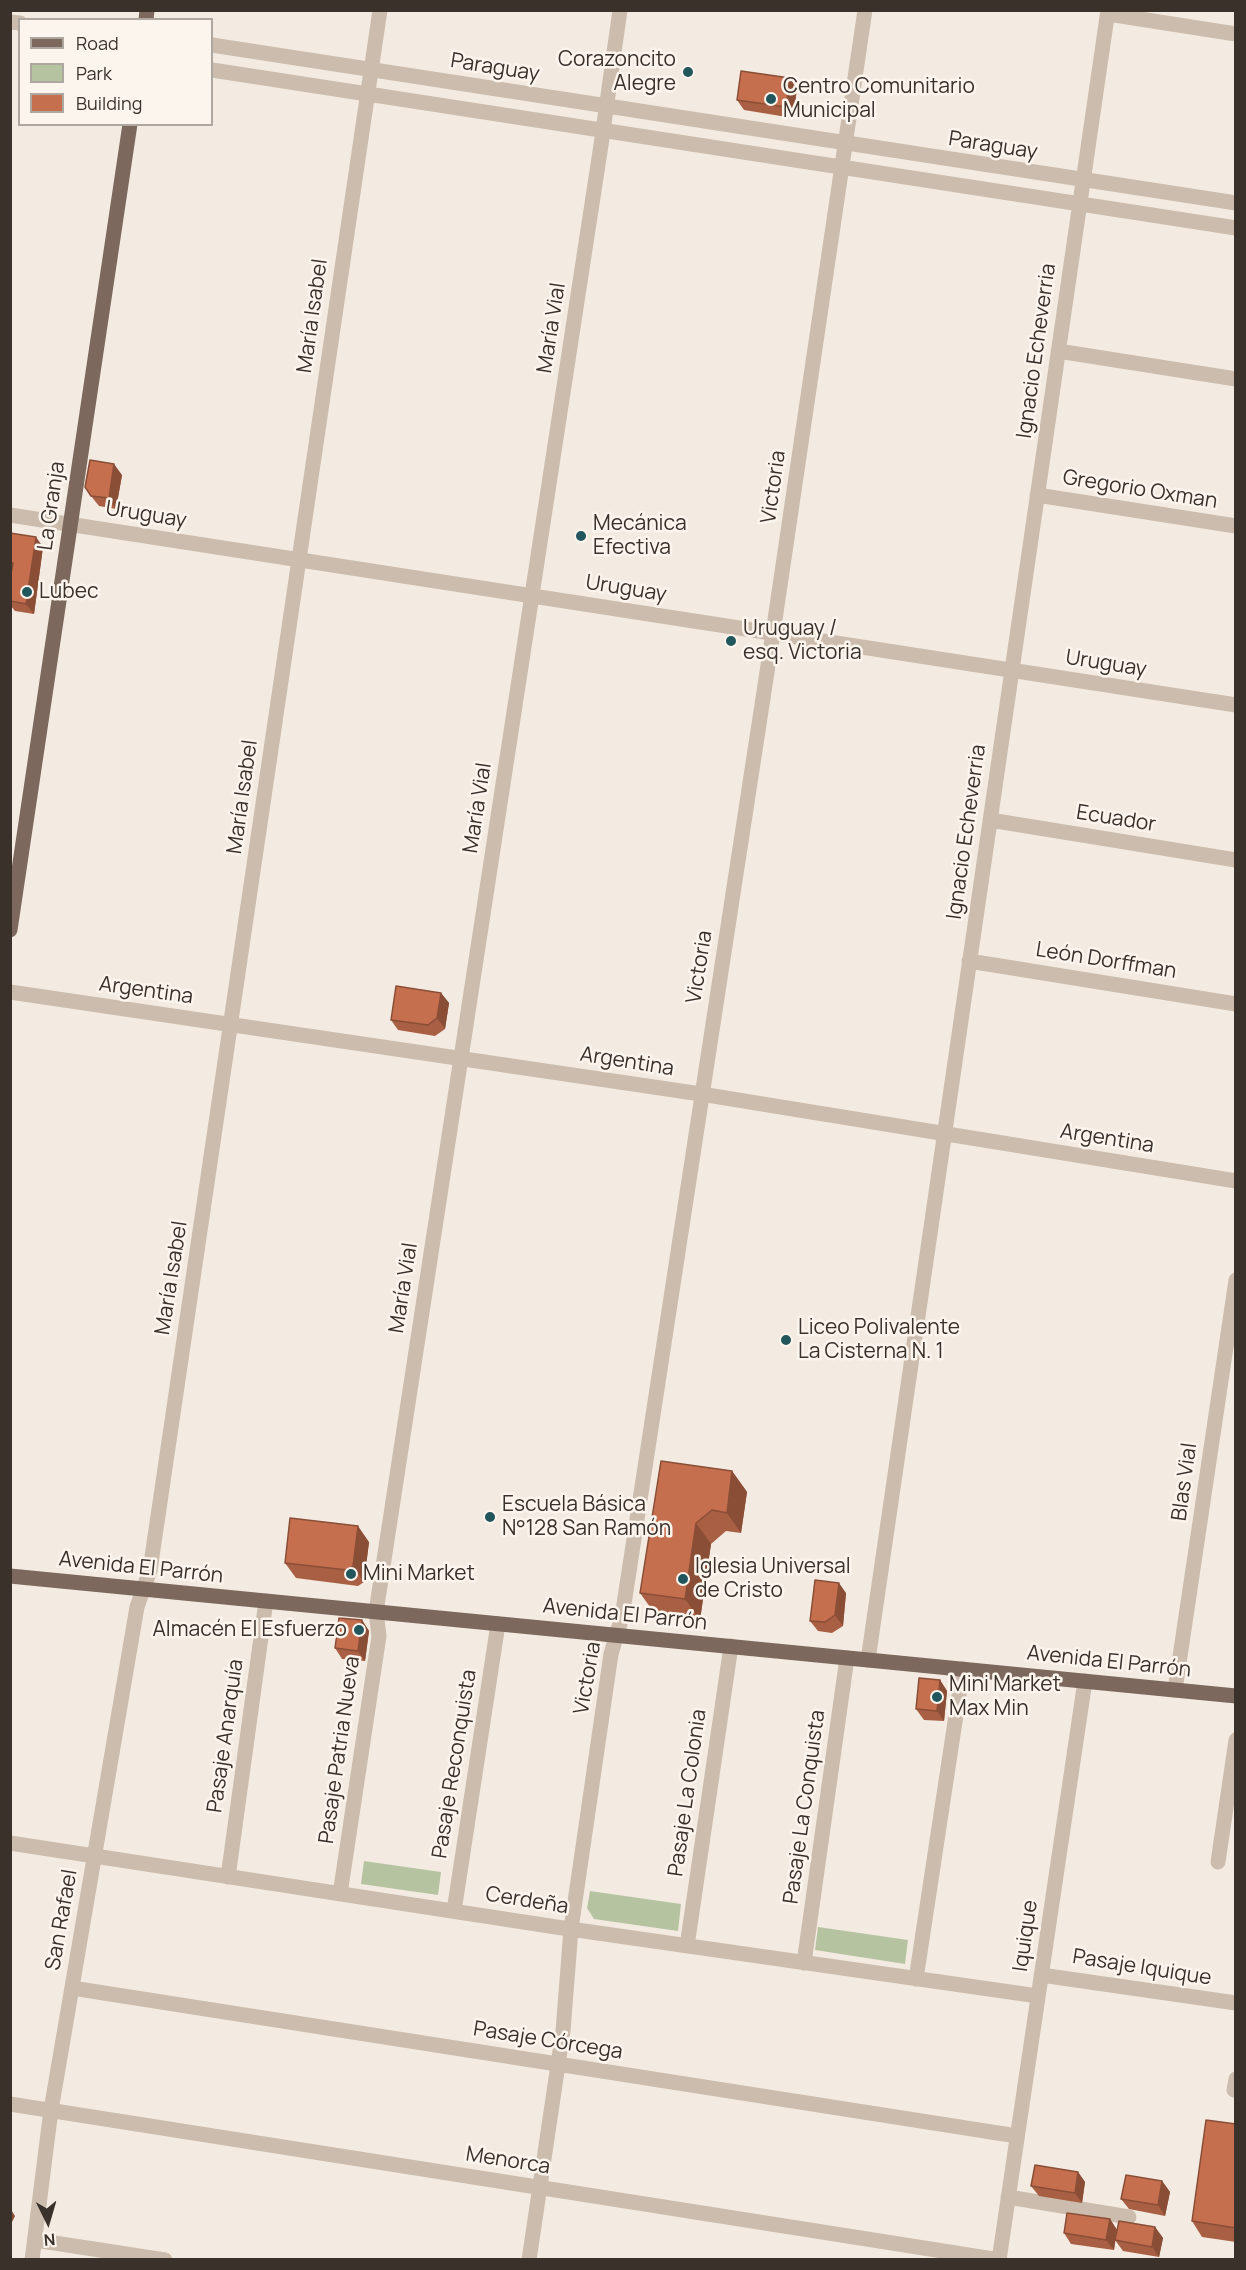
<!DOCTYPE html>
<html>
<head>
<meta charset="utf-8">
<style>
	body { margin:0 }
	#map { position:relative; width:1246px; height:2270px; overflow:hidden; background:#f3ebe1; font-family:Manrope,sans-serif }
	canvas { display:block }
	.frame { position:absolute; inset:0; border:12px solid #3a312b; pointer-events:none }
	.legend { position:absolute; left:18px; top:18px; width:195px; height:108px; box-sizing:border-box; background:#fbf5ee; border:2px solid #aea7a0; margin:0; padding:8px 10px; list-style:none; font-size:18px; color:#3a312b }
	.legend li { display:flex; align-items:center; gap:12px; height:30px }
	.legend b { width:30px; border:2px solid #aea7a0 }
	.north { position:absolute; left:18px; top:2192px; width:60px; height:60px; -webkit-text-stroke:4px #fbf5ee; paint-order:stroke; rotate:175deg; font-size:16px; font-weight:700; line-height:24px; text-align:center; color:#3a312b }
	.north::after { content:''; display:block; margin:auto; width:21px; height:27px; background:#3a312b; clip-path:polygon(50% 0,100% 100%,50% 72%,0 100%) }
</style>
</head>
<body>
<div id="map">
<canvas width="1246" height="2270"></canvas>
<div class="frame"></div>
<ul class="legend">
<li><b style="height:8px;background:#7c685d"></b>Road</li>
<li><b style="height:16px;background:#b6c3a1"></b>Park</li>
<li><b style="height:16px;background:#c56f4e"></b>Building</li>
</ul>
<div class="north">N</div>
</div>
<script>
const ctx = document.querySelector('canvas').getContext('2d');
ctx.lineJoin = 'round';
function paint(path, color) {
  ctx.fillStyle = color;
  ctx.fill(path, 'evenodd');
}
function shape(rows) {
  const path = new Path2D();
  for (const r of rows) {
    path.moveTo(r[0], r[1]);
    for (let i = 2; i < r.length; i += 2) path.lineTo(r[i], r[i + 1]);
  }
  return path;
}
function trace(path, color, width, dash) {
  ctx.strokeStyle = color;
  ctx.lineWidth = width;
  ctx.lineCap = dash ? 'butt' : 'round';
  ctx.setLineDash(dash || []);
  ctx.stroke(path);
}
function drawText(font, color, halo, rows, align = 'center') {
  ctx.font = font + ' Manrope,sans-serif';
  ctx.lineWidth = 5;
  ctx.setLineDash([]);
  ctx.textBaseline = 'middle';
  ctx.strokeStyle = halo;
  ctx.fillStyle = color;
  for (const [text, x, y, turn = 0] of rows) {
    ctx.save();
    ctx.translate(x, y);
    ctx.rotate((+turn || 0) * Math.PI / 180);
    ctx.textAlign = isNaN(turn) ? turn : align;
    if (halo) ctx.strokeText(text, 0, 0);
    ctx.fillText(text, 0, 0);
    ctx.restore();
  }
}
const green = shape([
	[364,1861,441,1872,438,1895,361,1884],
	[590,1891,681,1904,678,1931,594,1919,587,1908],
	[818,1927,908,1940,905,1964,815,1950]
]);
const minor = shape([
	[1108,14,1236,34],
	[10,22,20,23],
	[212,45,1236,203],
	[212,70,1236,228],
	[1058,351,1236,379],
	[1037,495,1236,526],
	[10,515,1236,705],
	[990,820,1236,860],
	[969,961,1236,1004],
	[10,992,701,1094,1236,1181],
	[868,1660,1108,10],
	[1175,1690,1236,1280],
	[10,1843,556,1927,1038,1996],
	[1218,1862,1236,1740],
	[228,1877,266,1601],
	[340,1894,379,1636,376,1612,601,145,620,10],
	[454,1911,498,1624],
	[687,1946,731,1646],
	[804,1963,847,1658],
	[1041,1975,1236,2003],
	[916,1979,963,1669],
	[72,1988,1017,2136],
	[1234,2090,1236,2079],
	[10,2104,1000,2260],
	[1008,2197,1129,2217],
	[35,2240,165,2260],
	[32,2260,51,2110,137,1607,150,1570,380,10],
	[529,2260,563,2031,571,1929,611,1654,622,1617,773,633,865,10],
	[999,2260,1085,1681]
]);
const major = shape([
	[146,20,147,10],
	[10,930,130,124],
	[10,1576,1236,1696]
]);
const wall = shape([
	[797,88,793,118,744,110,737,100],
	[122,475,116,509,99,506,91,496],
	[10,533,43,547,34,614,15,611,10,605,10,579,11,572,10,572],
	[441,993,449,1003,445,1029,435,1036,398,1030,391,1020],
	[732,1471,747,1492,741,1533,726,1531,711,1544,700,1620,655,1614,640,1593],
	[369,1542,364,1582,358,1586,296,1578,285,1563],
	[846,1593,843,1626,832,1633,818,1631,810,1621],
	[362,1620,369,1631,365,1661,342,1659,335,1648],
	[940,1680,947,1691,944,1721,924,1720,916,1709],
	[1236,2124,1236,2242,1202,2237,1192,2221],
	[1078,2172,1085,2182,1082,2203,1039,2196,1031,2186],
	[1162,2181,1170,2192,1165,2216,1129,2209,1121,2199],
	[1110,2219,1117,2230,1155,2227,1163,2238,1159,2257,1123,2251,1115,2240,1114,2250,1071,2244,1064,2233]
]);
const shadedWall = shape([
	[790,78,797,88,793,118,786,107],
	[114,464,122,475,116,509,109,498],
	[36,537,43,547,34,614,26,604],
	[441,993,449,1003,445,1029,437,1018],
	[732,1471,747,1492,741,1533,727,1513],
	[696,1523,711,1544,700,1620,685,1599],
	[358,1526,369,1542,364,1582,353,1566],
	[839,1583,846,1593,843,1626,835,1615],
	[362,1620,369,1631,365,1661,358,1651],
	[940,1680,947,1691,944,1721,937,1711],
	[1078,2172,1085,2182,1082,2203,1075,2193],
	[1162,2181,1170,2192,1165,2216,1158,2205],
	[10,2208,15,2216,10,2226],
	[1110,2219,1117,2230,1114,2250,1106,2240],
	[1155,2227,1163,2238,1159,2257,1152,2247]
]);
const building = shape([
	[741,71,790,78,786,107,737,100,741,71],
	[90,460,114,464,109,498,91,496,85,487,90,460],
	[10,533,36,537,26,604,10,601,10,579,13,563,10,563,10,533],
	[396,986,441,993,437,1018,428,1025,391,1020,396,986],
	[661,1461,732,1471,727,1513,712,1510,696,1523,685,1599,640,1593,661,1461],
	[290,1518,358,1526,353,1566,347,1570,285,1563,290,1518],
	[815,1580,839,1583,835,1615,825,1622,810,1621,815,1580],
	[339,1618,362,1620,358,1651,335,1648,339,1618],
	[919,1678,940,1680,937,1711,916,1709,919,1678],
	[1206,2120,1236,2124,1236,2228,1192,2221,1206,2120],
	[1035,2165,1078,2172,1075,2193,1031,2186,1035,2165],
	[1126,2175,1162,2181,1158,2205,1121,2199,1126,2175],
	[1067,2213,1110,2219,1106,2240,1064,2233,1067,2213],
	[1119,2221,1155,2227,1152,2247,1115,2240,1119,2221]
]);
const markers = [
	[688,72,6,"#21565c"],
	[771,99,6,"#21565c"],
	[581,536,6,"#21565c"],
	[27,592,6,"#21565c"],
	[731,641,6,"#21565c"],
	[786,1340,6,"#21565c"],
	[490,1517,6,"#21565c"],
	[351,1574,6,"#21565c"],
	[683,1579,6,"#21565c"],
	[359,1630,6,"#21565c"],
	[937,1697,6,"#21565c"]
];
const poiNames = [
	["Corazoncito",676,60,"right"],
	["Alegre",676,84,"right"],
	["Centro Comunitario",783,87],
	["Municipal",783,111],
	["Mecánica",593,524],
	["Efectiva",593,548],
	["Lubec",39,592],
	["Uruguay /",743,629],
	["esq. Victoria",743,653],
	["Liceo Polivalente",798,1328],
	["La Cisterna N. 1",798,1352],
	["Escuela Básica",502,1505],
	["N°128 San Ramón",502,1529],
	["Iglesia Universal",695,1567],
	["de Cristo",695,1591],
	["Mini Market",363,1574],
	["Almacén El Esfuerzo",347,1630,"right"],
	["Mini Market",949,1685],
	["Max Min",949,1709]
];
const streetNames = [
	["Paraguay",495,68,9],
	["Paraguay",993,146,9],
	["María Isabel",313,316,-82],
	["María Vial",552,328,-81],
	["Ignacio Echeverria",1037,351,-82],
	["Victoria",774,487,-82],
	["Gregorio Oxman",1140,490,9],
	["La Granja",52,506,-82],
	["Uruguay",146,515,9],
	["Uruguay",626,589,9],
	["Uruguay",1106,664,9],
	["María Isabel",243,797,-82],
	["María Vial",478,808,-81],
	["Ecuador",1116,819,9],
	["Ignacio Echeverria",967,832,-82],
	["León Dorffman",1106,961,9],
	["Victoria",700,967,-81],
	["Argentina",146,991,8],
	["Argentina",627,1062,9],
	["Argentina",1107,1139,9],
	["María Isabel",172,1278,-81],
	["María Vial",404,1288,-81],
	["Blas Vial",1185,1482,-82],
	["Avenida El Parrón",141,1568,6],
	["Avenida El Parrón",625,1615,6],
	["Avenida El Parrón",1109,1662,6],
	["Victoria",588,1678,-80],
	["Pasaje Anarquía",226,1736,-82],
	["Pasaje Patria Nueva",340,1750,-82],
	["Pasaje Reconquista",455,1764,-81],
	["Pasaje La Colonia",688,1793,-82],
	["Pasaje La Conquista",805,1807,-82],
	["Cerdeña",527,1901,9],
	["San Rafael",62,1920,-80],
	["Iquique",1026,1936,-82],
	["Pasaje Iquique",1142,1968,9],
	["Pasaje Córcega",548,2041,9],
	["Menorca",508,2161,9]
];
paint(green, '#b6c3a1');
trace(minor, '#ccbcad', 15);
trace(major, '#7c685d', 15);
paint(wall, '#a95f43');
paint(shadedWall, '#8a4e37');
paint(building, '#c56f4e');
trace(building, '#8a4e37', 1.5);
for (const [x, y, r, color] of markers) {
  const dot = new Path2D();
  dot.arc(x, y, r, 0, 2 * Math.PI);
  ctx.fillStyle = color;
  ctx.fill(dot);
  trace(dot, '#fbf5ee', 2);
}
drawText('21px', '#3a312b', '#fbf5ee', poiNames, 'left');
drawText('21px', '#3a312b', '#fbf5ee', streetNames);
</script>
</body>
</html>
